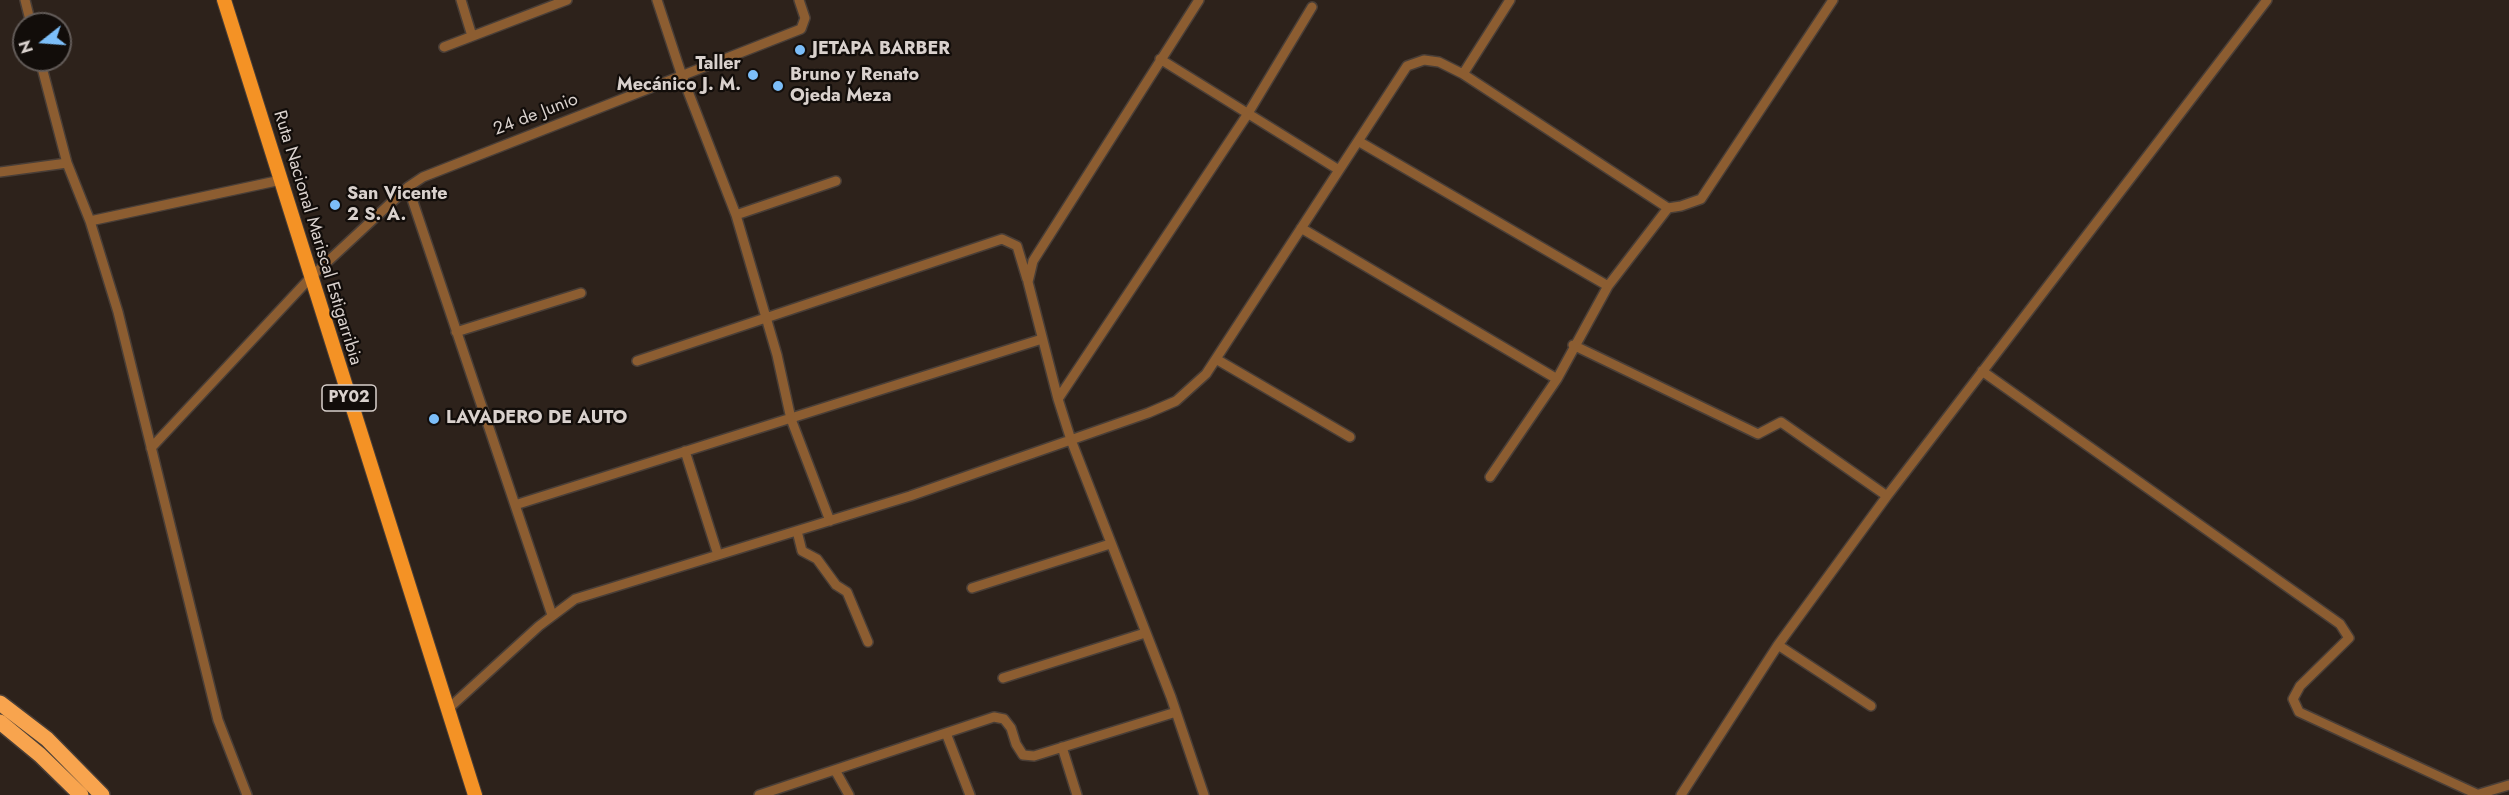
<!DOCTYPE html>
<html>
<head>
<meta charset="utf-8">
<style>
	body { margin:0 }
	#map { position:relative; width:2509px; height:795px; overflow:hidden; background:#2d221b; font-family:Jost,sans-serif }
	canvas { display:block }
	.north { position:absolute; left:12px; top:12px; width:60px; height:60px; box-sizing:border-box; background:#120d0a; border:2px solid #625b58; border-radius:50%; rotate:253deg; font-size:16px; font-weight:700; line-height:24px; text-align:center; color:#d9d1cd }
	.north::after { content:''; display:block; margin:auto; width:21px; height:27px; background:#7cbef9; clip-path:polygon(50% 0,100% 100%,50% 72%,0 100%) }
</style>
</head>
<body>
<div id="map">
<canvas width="2509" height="795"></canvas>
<div class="north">N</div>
</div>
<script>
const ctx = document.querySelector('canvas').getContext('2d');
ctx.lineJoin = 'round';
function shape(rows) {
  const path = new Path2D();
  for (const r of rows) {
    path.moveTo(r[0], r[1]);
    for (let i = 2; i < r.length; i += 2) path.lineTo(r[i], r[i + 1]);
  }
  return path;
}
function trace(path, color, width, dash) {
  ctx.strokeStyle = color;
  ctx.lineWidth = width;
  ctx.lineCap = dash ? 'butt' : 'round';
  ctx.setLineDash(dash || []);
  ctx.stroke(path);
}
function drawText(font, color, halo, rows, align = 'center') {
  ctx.font = font + ' Jost,sans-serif';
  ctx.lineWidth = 4.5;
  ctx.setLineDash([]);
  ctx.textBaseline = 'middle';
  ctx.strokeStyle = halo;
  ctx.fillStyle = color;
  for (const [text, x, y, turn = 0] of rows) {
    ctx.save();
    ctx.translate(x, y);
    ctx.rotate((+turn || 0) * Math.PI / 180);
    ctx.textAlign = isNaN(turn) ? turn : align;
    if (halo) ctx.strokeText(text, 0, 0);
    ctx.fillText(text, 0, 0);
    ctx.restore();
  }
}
const minor = shape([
	[25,0,31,24],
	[461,0,472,36],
	[657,0,682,76,736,215,777,355,791,419,830,521],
	[1199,0,1033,261,1028,282,1058,399,1071,440,1171,697,1204,795],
	[444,47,567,0],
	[1160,59,1339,170],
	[40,60,67,163,90,221,118,312,218,720,247,795],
	[1463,74,1510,0],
	[1358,141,1608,286],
	[0,172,67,163],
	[408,187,552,615],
	[736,215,836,181],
	[90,221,281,180],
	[1301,228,1557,379],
	[456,332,581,293],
	[1573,345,1758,434,1781,422,1887,496],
	[1216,359,1350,437],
	[637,361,1002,239,1017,246,1027,279],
	[1982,371,2340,624,2349,638,2300,686,2293,699,2299,712,2479,795],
	[1058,399,1247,115,1312,7],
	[151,448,311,277,408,187,423,177,801,29,805,18,799,0],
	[685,451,718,555],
	[1490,477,1557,379,1608,286,1668,208,1681,206,1701,199,1833,0],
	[515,505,1042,339],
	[797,531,802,551,817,559,836,585,847,592,868,642],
	[972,588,1110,544],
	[1778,645,1871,706],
	[1003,678,1145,633],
	[448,709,539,626,575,599,910,496,1148,413,1176,401,1206,374,1407,66,1424,60,1439,62,1463,74,1668,208],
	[946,733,970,795],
	[1062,747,1077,795],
	[835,770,849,795],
	[2479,794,2509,785],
	[759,795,994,717,1004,719,1011,728,1016,744,1023,755,1034,756,1176,712],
	[1681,795,1778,645,1887,496,2267,0]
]);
const primary = shape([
	[224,0,475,795]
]);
const trunk = shape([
	[0,703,47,739,102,795],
	[0,722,40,755,81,795]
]);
const markers = [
	[800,50,6,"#7cbef9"],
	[753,75,6,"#7cbef9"],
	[778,86,6,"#7cbef9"],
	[335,205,6,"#7cbef9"],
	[434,419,6,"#7cbef9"]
];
const shields = [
	[349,398,54]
];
const shieldNames = [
	["PY02",349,398]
];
const poiNames = [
	["JETAPA BARBER",812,50],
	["Taller",741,65,"right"],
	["Mecánico J. M.",741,86,"right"],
	["Bruno y Renato",790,76],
	["Ojeda Meza",790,97],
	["San Vicente",347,195],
	["2 S. A.",347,216],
	["LAVADERO DE AUTO",446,419]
];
const streetNames = [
	["24 de Junio",536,115,-21],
	["Ruta Nacional Mariscal Estigarribia",317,238,73]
];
trace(minor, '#493e37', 12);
trace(primary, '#493e37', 16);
trace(trunk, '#493e37', 18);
trace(minor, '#8c5d31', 9);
trace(primary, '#f49225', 14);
trace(trunk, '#f8a44e', 15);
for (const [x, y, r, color] of markers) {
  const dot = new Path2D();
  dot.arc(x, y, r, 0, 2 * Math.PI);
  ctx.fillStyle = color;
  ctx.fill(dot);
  trace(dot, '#120d0a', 2);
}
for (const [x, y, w] of shields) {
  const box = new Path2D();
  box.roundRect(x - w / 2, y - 13, w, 26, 4.5);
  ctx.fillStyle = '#120d0a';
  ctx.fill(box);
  trace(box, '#d9d1cd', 1.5);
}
drawText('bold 16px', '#d9d1cd', null, shieldNames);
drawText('bold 18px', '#d9d1cd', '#120d0a', poiNames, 'left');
drawText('18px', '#d9d1cd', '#120d0a', streetNames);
</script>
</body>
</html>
